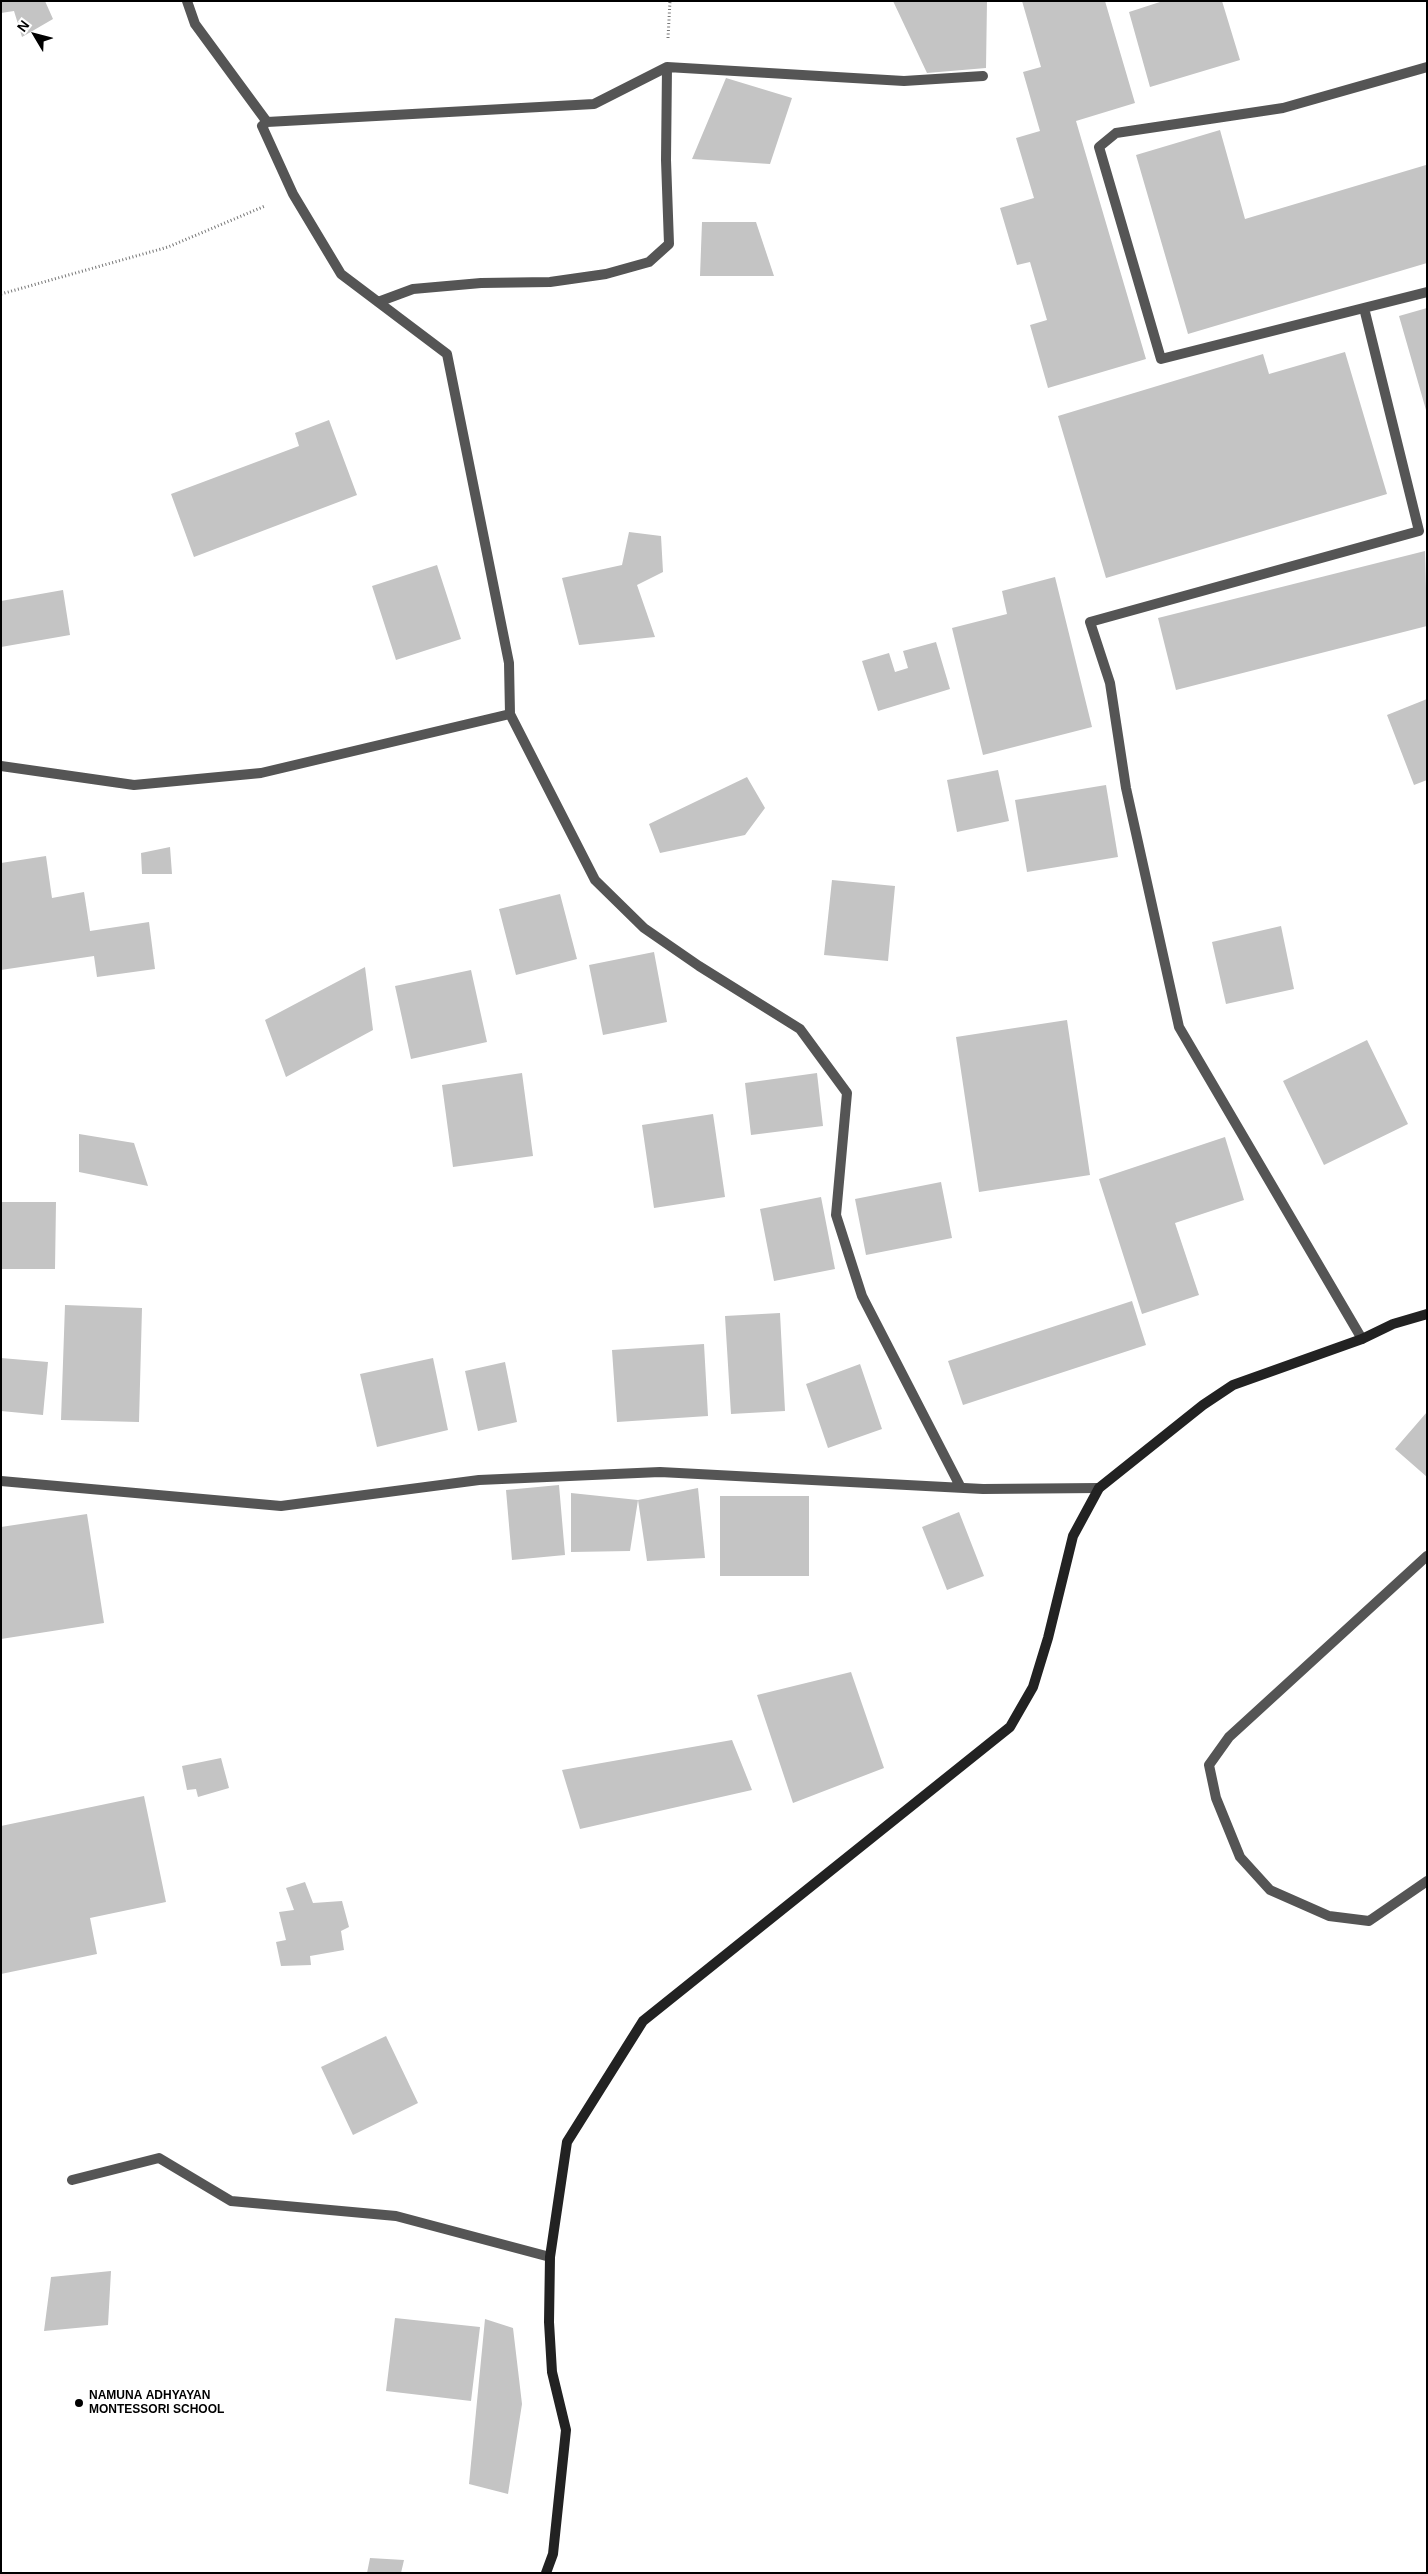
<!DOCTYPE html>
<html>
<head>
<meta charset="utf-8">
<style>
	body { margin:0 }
	#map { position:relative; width:1428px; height:2574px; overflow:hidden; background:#fff; font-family:Helvetica,sans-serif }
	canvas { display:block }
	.frame { position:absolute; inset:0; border:2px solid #000; pointer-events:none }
	.north { position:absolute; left:10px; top:10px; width:50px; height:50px; -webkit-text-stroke:4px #fff; paint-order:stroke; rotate:307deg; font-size:14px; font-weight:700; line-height:20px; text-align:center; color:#000 }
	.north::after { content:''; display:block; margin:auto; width:18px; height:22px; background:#000; clip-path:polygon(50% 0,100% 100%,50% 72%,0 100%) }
</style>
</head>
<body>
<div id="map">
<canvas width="1428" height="2574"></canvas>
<div class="frame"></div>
<div class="north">N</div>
</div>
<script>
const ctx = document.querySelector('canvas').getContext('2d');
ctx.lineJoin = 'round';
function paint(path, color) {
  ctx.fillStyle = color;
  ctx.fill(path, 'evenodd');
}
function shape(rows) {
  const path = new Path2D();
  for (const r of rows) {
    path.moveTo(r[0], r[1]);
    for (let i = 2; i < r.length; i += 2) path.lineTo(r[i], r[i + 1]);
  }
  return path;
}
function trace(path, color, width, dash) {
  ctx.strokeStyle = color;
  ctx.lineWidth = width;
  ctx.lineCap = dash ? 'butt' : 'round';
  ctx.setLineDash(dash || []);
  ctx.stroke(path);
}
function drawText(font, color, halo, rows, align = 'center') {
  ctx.font = font + ' Helvetica,sans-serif';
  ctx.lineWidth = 5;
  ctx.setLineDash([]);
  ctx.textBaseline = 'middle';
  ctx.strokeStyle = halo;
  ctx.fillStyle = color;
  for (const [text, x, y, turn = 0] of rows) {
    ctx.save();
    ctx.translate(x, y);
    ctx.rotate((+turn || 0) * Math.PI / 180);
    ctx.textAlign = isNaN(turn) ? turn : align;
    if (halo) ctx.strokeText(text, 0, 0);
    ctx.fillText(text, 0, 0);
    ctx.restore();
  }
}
const building = shape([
	[1,1,45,1,53,19,22,37,14,11,1,13],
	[893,1,987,1,986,68,927,73],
	[1022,1,1105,1,1135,103,1076,121,1146,359,1048,388,1030,325,1047,320,1030,262,1017,265,1000,208,1034,198,1016,138,1040,131,1023,72,1041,67],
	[1163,1,1222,1,1240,60,1150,87,1129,12],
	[726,78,792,98,770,164,692,159],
	[1220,130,1245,219,1426,165,1427,263,1188,334,1136,155],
	[702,222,756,222,774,276,700,276],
	[1427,308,1427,410,1426,410,1399,316],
	[1345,352,1387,494,1106,578,1058,416,1263,354,1269,374],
	[329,420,357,495,194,557,171,494,299,446,295,433],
	[629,532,661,536,663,572,637,585,655,637,579,645,562,578,622,565],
	[1425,551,1427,626,1176,690,1158,618],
	[437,565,461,639,396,660,372,586],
	[1055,577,1092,727,983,755,952,628,1007,614,1002,591],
	[63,590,70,635,1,647,1,601],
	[936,642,950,689,878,711,862,661,889,653,895,672,908,668,903,651],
	[1427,699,1427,780,1414,785,1387,715],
	[998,770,1009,821,957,832,947,780],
	[747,777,765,808,745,835,660,853,649,824],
	[1106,785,1118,857,1027,872,1015,800],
	[170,847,172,874,142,874,141,853],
	[46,856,52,898,84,892,90,931,149,922,155,969,97,977,94,956,1,970,1,863],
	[832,880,895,886,888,961,824,955],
	[560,894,577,959,516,975,499,909],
	[1281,926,1294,989,1226,1004,1212,942],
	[654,952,667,1022,603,1035,589,965],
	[365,967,373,1030,286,1077,265,1020],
	[471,970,487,1042,411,1059,395,986],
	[1067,1020,1090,1175,979,1192,956,1037],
	[1367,1040,1408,1124,1324,1165,1283,1081],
	[522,1073,533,1156,453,1167,442,1085],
	[817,1073,823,1126,751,1135,745,1083],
	[713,1114,725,1197,654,1208,642,1125],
	[79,1134,134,1143,148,1186,79,1172],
	[1225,1137,1244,1200,1175,1223,1199,1295,1142,1314,1099,1179],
	[941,1182,952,1238,866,1255,855,1199],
	[821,1197,835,1269,774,1281,760,1209],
	[1,1202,56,1202,55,1269,1,1269],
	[1132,1301,1146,1345,963,1405,948,1361],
	[65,1305,142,1308,139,1422,61,1420],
	[780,1313,785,1411,731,1414,725,1316],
	[704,1344,708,1416,617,1422,612,1350],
	[1,1358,48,1362,43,1415,1,1411],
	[433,1358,448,1430,377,1447,360,1374],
	[505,1362,517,1422,478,1431,465,1371],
	[860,1364,882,1429,828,1448,806,1384],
	[1427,1412,1427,1477,1395,1449],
	[559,1485,565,1555,512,1560,506,1490],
	[698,1488,705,1558,647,1561,638,1500],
	[571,1493,638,1500,630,1551,571,1552],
	[720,1496,809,1496,809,1576,720,1576],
	[959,1512,984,1576,947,1590,922,1527],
	[87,1514,104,1623,1,1639,1,1527],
	[851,1672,884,1768,793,1803,757,1695],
	[732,1740,752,1790,580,1829,562,1770],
	[221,1758,229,1788,198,1797,196,1789,187,1790,182,1766],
	[144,1796,166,1902,90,1918,97,1954,1,1974,1,1826],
	[305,1882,313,1903,342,1901,349,1927,341,1931,344,1950,310,1956,311,1965,281,1966,276,1942,286,1940,279,1912,294,1910,286,1888],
	[386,2036,418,2103,353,2135,321,2067],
	[111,2271,108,2325,44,2331,51,2277],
	[395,2318,480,2327,471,2401,386,2391],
	[485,2319,513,2328,522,2404,508,2494,469,2484],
	[370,2558,404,2560,401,2573,367,2573]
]);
const path = shape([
	[668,38,670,1],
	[1,294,168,247,265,206]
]);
const street = shape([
	[187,1,195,24,267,122,262,126,293,194,341,274,447,354,509,663,510,714,595,880,644,928,699,966,800,1029,847,1093,836,1215,862,1296,960,1486],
	[1427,67,1283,108,1116,133,1099,147,1161,359,1427,292],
	[267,122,594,104,667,67,904,81,983,76],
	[378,302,413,289,481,283,550,282,606,274,649,262,669,244,666,160,667,67],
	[1,766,134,785,261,773,510,714],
	[1362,1339,1179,1027,1126,788,1110,683,1090,622,1419,531,1364,308],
	[1,1481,281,1506,479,1480,660,1472,983,1489,1099,1488],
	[1427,1556,1229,1737,1209,1765,1216,1798,1240,1857,1270,1890,1329,1916,1369,1921,1427,1881],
	[72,2180,159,2158,231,2201,396,2216,550,2257]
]);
const secondary = shape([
	[546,2573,553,2554,566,2430,552,2372,549,2322,550,2257,567,2142,643,2021,1010,1727,1033,1687,1048,1638,1073,1536,1099,1488,1203,1405,1233,1385,1362,1339,1393,1324,1427,1314]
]);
const markers = [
	[79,2403,5,"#000"]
];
const poiNames = [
	["NAMUNA ADHYAYAN",89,2396],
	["MONTESSORI SCHOOL",89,2410]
];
paint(building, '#c4c4c4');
trace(path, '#777', 3, [1, 2.5]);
trace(street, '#555', 10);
trace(secondary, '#222', 10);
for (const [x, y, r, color] of markers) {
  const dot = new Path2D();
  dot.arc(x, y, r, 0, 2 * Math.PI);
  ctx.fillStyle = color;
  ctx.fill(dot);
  trace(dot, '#fff', 2);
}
drawText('bold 12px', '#000', '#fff', poiNames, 'left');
</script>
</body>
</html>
